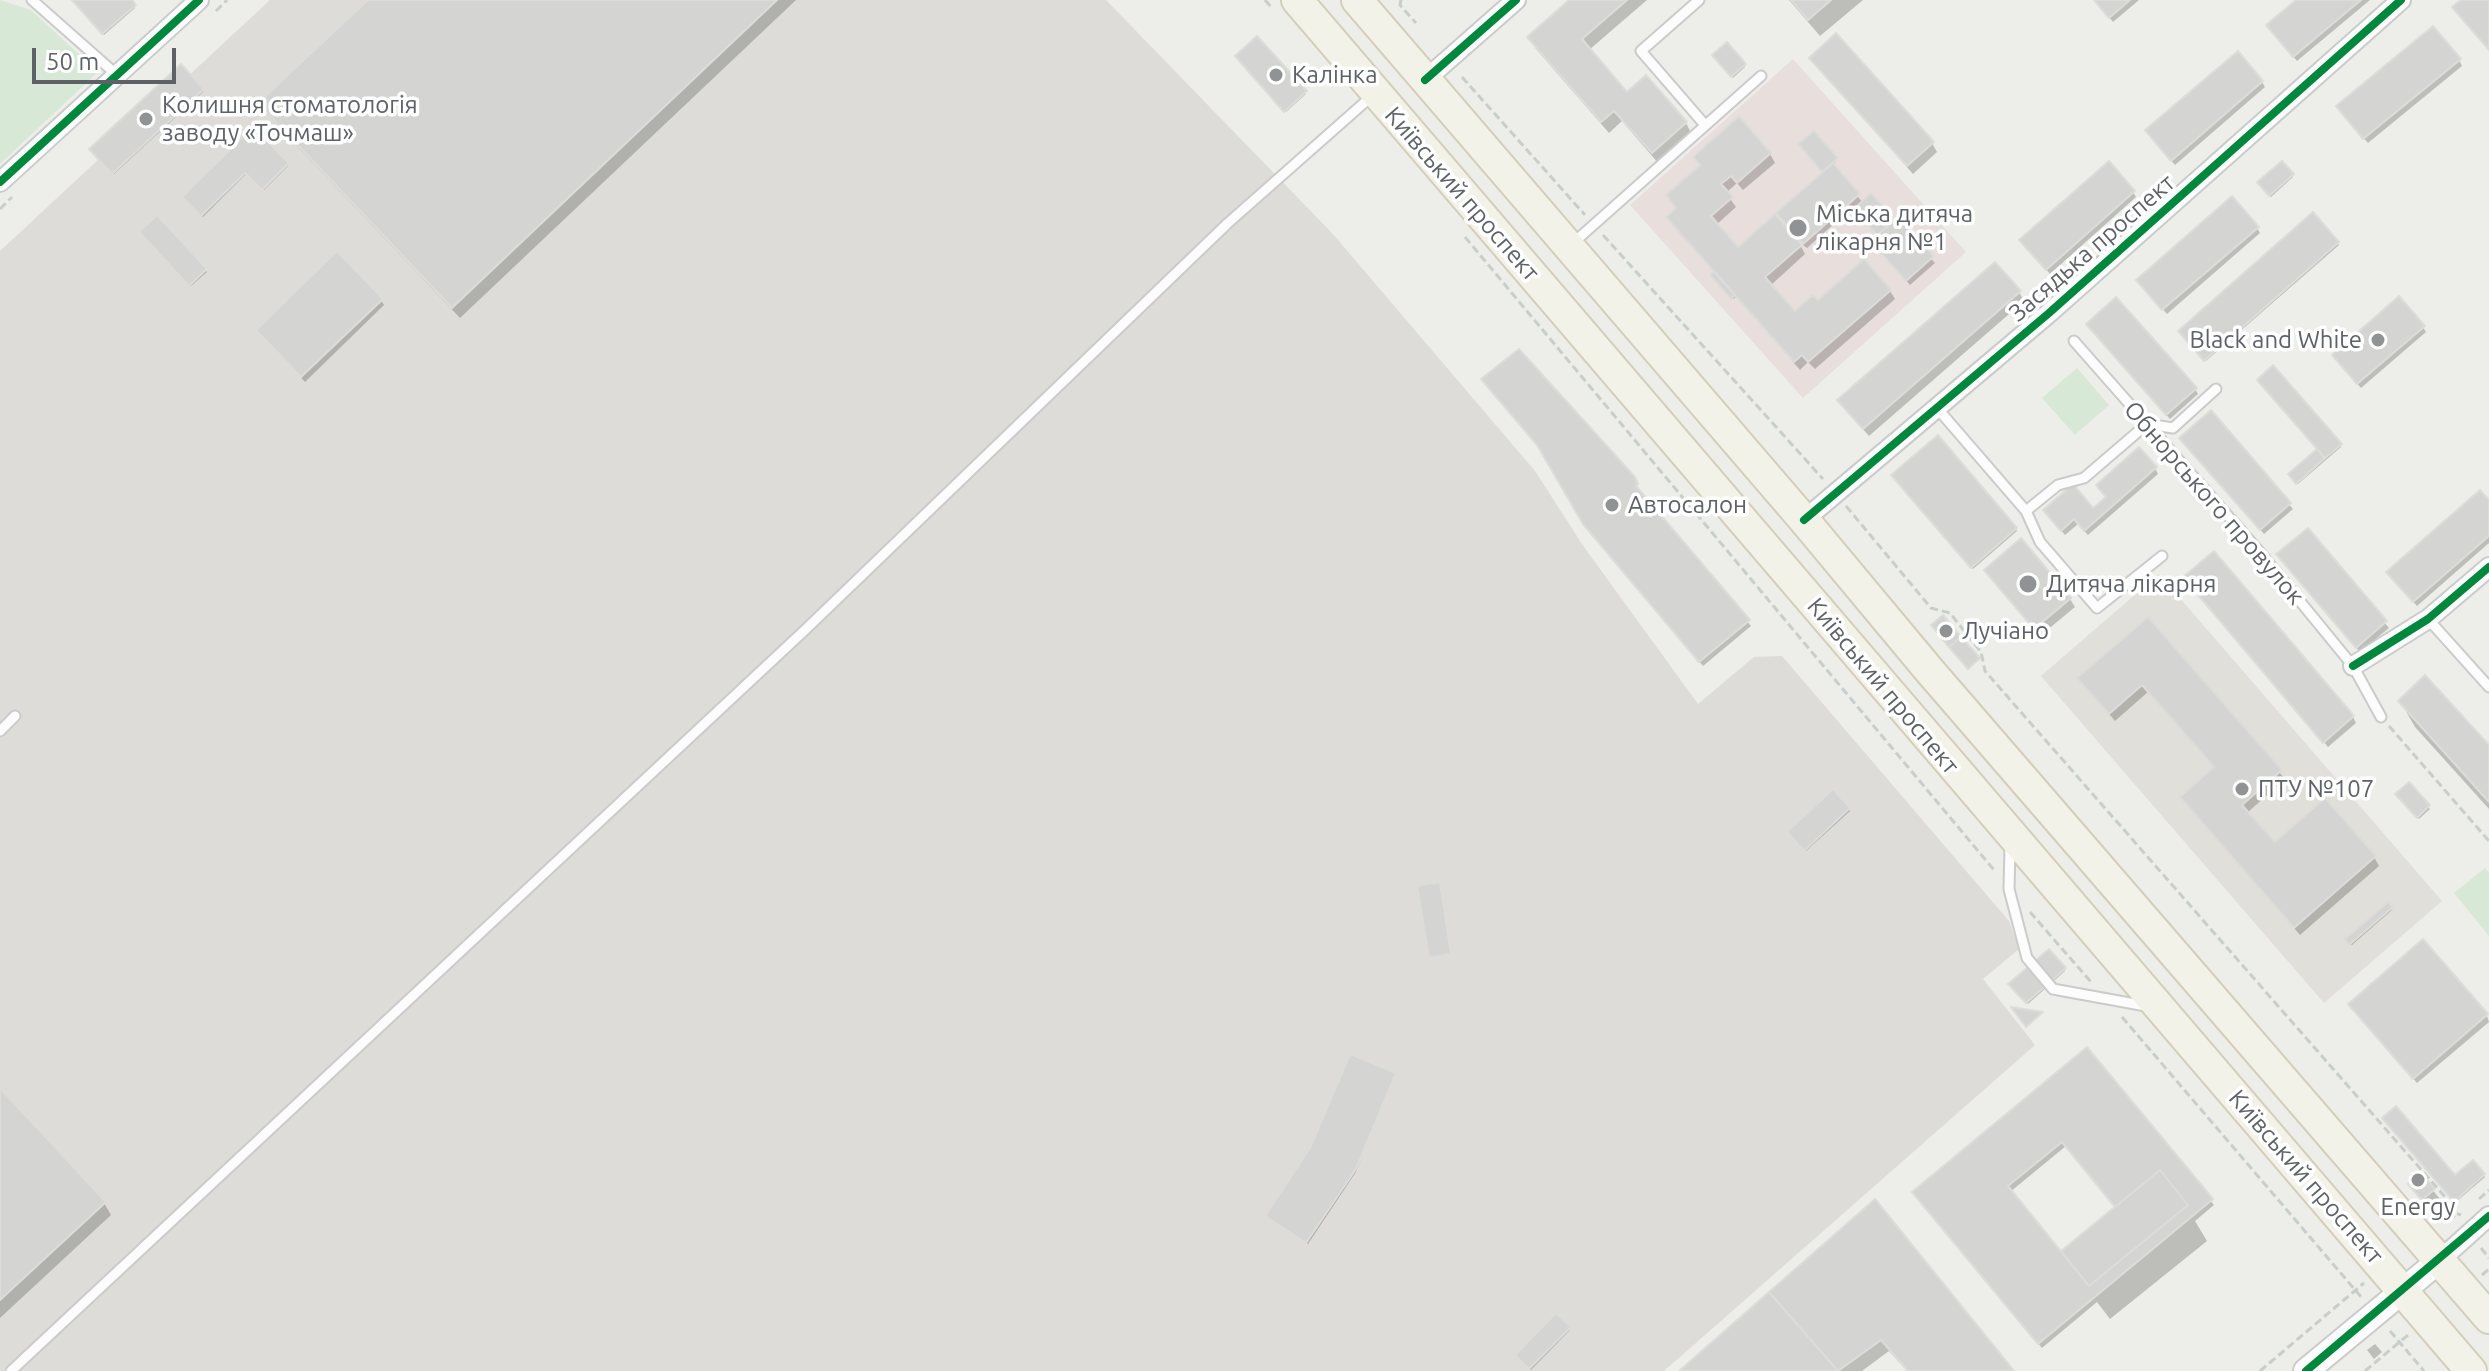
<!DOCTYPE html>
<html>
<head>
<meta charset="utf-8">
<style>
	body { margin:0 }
	#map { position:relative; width:2489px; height:1371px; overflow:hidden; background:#edede9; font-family:Ubuntu,sans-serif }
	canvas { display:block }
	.scale { position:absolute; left:32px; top:48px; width:144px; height:36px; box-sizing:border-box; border:4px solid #5e6166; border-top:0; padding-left:10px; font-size:24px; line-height:28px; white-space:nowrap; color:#5e6166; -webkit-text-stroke:6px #fff; paint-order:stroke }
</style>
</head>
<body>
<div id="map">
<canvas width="2489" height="1371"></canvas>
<div class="scale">50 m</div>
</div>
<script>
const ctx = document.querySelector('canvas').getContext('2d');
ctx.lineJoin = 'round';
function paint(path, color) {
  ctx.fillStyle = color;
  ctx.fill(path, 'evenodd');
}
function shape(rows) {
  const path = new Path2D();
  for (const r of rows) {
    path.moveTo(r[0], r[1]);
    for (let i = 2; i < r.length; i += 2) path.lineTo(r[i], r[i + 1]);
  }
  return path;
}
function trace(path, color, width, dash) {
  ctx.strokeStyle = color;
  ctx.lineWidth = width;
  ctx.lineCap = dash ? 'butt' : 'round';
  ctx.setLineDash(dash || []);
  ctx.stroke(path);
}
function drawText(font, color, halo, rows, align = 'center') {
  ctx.font = font + ' Ubuntu,sans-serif';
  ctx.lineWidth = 7;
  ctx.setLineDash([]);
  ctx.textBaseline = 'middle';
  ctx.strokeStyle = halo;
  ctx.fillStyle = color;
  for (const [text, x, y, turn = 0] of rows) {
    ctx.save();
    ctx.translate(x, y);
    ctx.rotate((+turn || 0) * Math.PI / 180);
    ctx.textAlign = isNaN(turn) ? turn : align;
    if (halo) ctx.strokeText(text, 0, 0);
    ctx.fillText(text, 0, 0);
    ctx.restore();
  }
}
const industrial = shape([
	[270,0,1106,0,1332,233,1535,471,1584,547,1698,704,1754,657,1782,656,2009,921,2019,949,1983,979,2035,1045,1664,1371,0,1371,0,251]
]);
const education = shape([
	[2159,574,2442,901,2324,1003,2041,676]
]);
const medical = shape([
	[1793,59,1966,252,1803,398,1630,205]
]);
const green = shape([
	[0,0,31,10,98,72,0,164],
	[2077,368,2109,405,2075,435,2042,398],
	[2485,868,2489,873,2489,936,2454,893]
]);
const shadow = shape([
	[74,0,129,0,135,8,104,35],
	[370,0,796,0,460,318,268,115,261,104],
	[1572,0,1647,0,1589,50,1627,95,1646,78,1686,123,1692,135,1659,164,1622,121,1609,133,1536,49,1529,37],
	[1789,0,1863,0,1820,36],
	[2095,0,2139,0,2113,22],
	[2299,0,2370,0,2297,61,2272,30],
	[1727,45,1745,67,1733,78,1715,56],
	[1238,58,1305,93,1306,94,1286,112],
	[1812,58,1932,143,1937,152,1913,174],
	[2459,60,2462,66,2368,143,2341,112],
	[2262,82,2265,87,2175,165,2150,136],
	[202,90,203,92,114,174,93,151],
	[253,129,288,166,264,190,247,173,203,217,186,199],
	[1814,133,1836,160,1833,166,1863,203,1871,196,1935,263,1910,285,1887,258,1888,249,1885,242,1854,206,1807,248,1798,241,1805,254,1770,286,1794,314,1818,303,1890,291,1895,299,1815,369,1808,362,1800,370,1736,297,1733,299,1714,277,1715,273,1673,226,1668,217,1677,209,1668,196,1770,154,1775,163,1743,190,1737,183,1726,193,1736,207,1716,225,1738,250,1784,224,1778,214,1825,173,1801,145],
	[2282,164,2293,177,2271,197,2259,183],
	[2133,192,2136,197,2050,274,2025,245],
	[2313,215,2339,245,2206,361,2180,332],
	[2257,228,2260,233,2167,314,2141,285],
	[143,234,205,270,207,272,191,286],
	[2019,292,2024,301,1869,436,1845,409,1840,401],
	[381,300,384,305,305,382,258,331],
	[2423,327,2426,332,2361,388,2338,361],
	[2091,330,2195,389,2198,394,2170,419],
	[1483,380,1634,478,1639,490,1751,626,1703,666,1589,530,1543,450],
	[2211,413,2293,509,2264,534,2185,443],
	[1937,438,2017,531,1973,569,1893,476],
	[2340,445,2341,447,2298,484,2290,475,2319,450],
	[2155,468,2158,474,2088,535,2078,524,2065,535,2045,511,2093,511],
	[2489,504,2489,543,2417,606,2392,578],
	[2307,531,2389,628,2360,652,2282,560],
	[2214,554,2353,717,2356,723,2328,747,2188,583],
	[1991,579,2070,599,2075,607,2040,636],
	[2147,619,2285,779,2247,813,2274,845,2374,857,2379,866,2300,935,2182,797,2215,768,2148,692,2115,721,2080,679],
	[2400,701,2489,748,2489,809,2415,727],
	[2409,785,2430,809,2419,819,2399,796],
	[1848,809,1850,811,1806,851,1791,834],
	[2388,905,2392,910,2352,945,2348,942],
	[2423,942,2487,1016,2489,1022,2417,1083,2354,1010],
	[2049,952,2065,971,2028,1004,2011,984],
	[2086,1050,2214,1205,2195,1221,2207,1241,2110,1319,2097,1302,2042,1348,1917,1198],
	[2066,1146,2116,1208,2060,1254,2010,1192],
	[1394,1074,1356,1172,1308,1244,1269,1218,1312,1149],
	[0,1091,104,1203,111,1215,0,1318],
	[2385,1118,2455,1178,2472,1162,2485,1177,2456,1202],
	[2421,1176,2440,1199,2430,1208,2411,1185],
	[1875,1201,2011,1371,1907,1371,1889,1351,1862,1371,1682,1371],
	[1569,1328,1570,1330,1531,1370,1518,1357],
	[2375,1344,2382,1352,2374,1359,2367,1350]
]);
const building = shape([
	[72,0,132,0,136,5,102,34,72,0],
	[368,0,777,0,452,308,258,103,368,0],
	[1569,0,1627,0,1582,39,1627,92,1646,75,1687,122,1652,153,1614,111,1601,122,1527,37,1569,0],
	[1791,0,1831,0,1808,20,1791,0],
	[2094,0,2130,0,2109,18,2094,0],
	[2296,0,2361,0,2293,57,2266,25,2296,0],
	[2461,0,2489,0,2489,50,2452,7,2461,0],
	[2433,26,2461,59,2363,139,2336,106,2433,26],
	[1836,33,1934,142,1907,166,1809,58,1836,33],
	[1257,36,1307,91,1284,112,1235,56,1257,36],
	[1727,42,1746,64,1731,77,1712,55,1727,42],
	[2238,51,2263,81,2171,161,2145,130,2238,51],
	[181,64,204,89,112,174,89,149,181,64],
	[1739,116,1771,153,1737,183,1731,176,1721,184,1733,197,1711,216,1738,247,1775,214,1802,245,1765,277,1795,311,1813,295,1818,300,1864,259,1891,290,1808,362,1802,355,1794,362,1666,217,1676,208,1666,195,1700,165,1693,157,1739,116],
	[253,127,289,163,262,190,245,173,201,216,182,197,253,127],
	[1814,131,1838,158,1822,172,1798,144,1814,131],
	[2109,161,2135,191,2046,270,2019,240,2109,161],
	[2282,161,2294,174,2269,196,2257,182,2282,161],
	[1833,163,1860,194,1803,244,1776,213,1833,163],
	[1871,193,1895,220,1877,235,1854,209,1871,193],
	[2232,196,2259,227,2162,310,2136,280,2232,196],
	[2313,212,2339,242,2204,361,2178,331,2313,212],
	[157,215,207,269,189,286,139,232,157,215],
	[1899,217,1934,256,1906,281,1881,253,1886,248,1876,236,1899,217],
	[337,251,383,299,301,377,256,330,337,251],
	[1995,262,2021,291,1863,429,1837,400,1995,262],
	[1714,271,1735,295,1731,299,1710,275,1714,271],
	[2399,296,2425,326,2357,384,2332,355,2399,296],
	[2116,297,2197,388,2166,415,2086,324,2116,297],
	[1519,349,1635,477,1638,484,1636,486,1750,620,1699,662,1583,524,1537,445,1481,379,1519,349],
	[2273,365,2342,444,2325,458,2257,380,2273,365],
	[2211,410,2291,503,2260,530,2179,438,2211,410],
	[1938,435,2017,528,1971,568,1891,475,1938,435],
	[2139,447,2157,467,2084,531,2074,519,2061,531,2043,510,2073,484,2093,508,2106,497,2096,485,2139,447],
	[2317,449,2325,458,2296,484,2288,474,2317,449],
	[2480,490,2489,500,2489,536,2413,602,2386,572,2480,490],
	[2308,528,2387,621,2356,648,2276,554,2308,528],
	[2021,538,2071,598,2034,629,1984,570,2021,538],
	[2214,551,2354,716,2323,743,2183,577,2214,551],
	[1943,615,1961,637,1949,647,1931,625,1943,615],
	[2148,617,2282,770,2242,805,2275,842,2325,798,2376,856,2294,928,2180,797,2214,767,2142,685,2109,714,2077,678,2148,617],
	[1961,637,1980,658,1968,669,1949,647,1961,637],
	[2425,675,2489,745,2489,802,2398,701,2425,675],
	[2409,782,2430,805,2417,818,2395,794,2409,782],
	[1833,789,1850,808,1804,851,1787,832,1833,789],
	[1440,882,1451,954,1429,958,1417,886,1440,882],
	[2388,902,2393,907,2349,945,2345,939,2388,902],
	[2423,939,2488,1014,2413,1079,2348,1004,2423,939],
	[2049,949,2066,968,2026,1003,2008,984,2049,949],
	[2011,1007,2043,1012,2026,1027,2011,1007],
	[2087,1047,2213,1199,2038,1344,1912,1192,2087,1047],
	[2062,1142,2115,1207,2160,1170,2188,1205,2089,1286,2008,1186,2062,1142],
	[1350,1054,1396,1073,1356,1169,1306,1243,1265,1216,1310,1148,1350,1054],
	[0,1088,106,1202,0,1300,0,1088],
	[2396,1106,2455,1175,2473,1160,2485,1174,2454,1202,2382,1118,2396,1106],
	[2160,1170,2188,1205,2089,1286,2061,1251,2160,1170],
	[2421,1173,2435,1189,2422,1200,2408,1184,2421,1173],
	[1875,1199,2014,1371,1908,1371,1881,1340,1838,1371,1769,1292,1875,1199],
	[1769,1292,1838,1371,1679,1371,1769,1292],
	[1556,1313,1571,1327,1529,1369,1515,1355,1556,1313]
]);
const path = shape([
	[1265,0,1273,9],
	[1401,0,1400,5,1416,23],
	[216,11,227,0],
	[1462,77,1585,215],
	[0,209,12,197],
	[1603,235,1823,479],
	[1465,237,1994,870],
	[1846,506,1931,608,1950,613,1981,652,1985,671,2446,1198,2449,1211,2457,1221],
	[2389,726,2489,841],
	[2030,912,2091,982],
	[2122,1017,2362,1298],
	[2479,1199,2489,1190],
	[2437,1221,2449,1211,2461,1215],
	[2481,1248,2489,1258],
	[2482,1275,2489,1269],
	[2390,1331,2424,1371],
	[2260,1371,2364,1283],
	[2365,1371,2408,1335]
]);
const service = shape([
	[32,0,117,75],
	[1699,0,1641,51,1705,125],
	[1572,244,1761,76],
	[2074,341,2258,550,2353,666,2381,717],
	[1937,408,2026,511,2058,485,2084,478,2147,424,2173,428,2216,389],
	[2026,511,2040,542,2097,608,2162,556],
	[2428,619,2489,687],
	[0,731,15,716],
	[2010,846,2009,889,2027,958,2053,989,2146,1006],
	[11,1371,806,629,1228,223,1373,95]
]);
const minor = shape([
	[1425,80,1516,0],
	[0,182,199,0],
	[1804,520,2049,313,2401,0],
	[2353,666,2428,619,2489,567],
	[2440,1260,2489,1216]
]);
const tertiary = shape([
	[2306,1371,2440,1260]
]);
const primary = shape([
	[1297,0,2471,1371],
	[1357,0,1804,520,1929,670,2489,1318]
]);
const cycleway = shape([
	[1425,80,1516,0],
	[0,182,199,0],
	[1804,520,2049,313,2401,0],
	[2353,666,2428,619,2489,567],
	[2306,1371,2489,1216]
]);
const markers = [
	[1276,75,8,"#909294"],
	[146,119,8,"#909294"],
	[1798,228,10,"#909294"],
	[2378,340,8,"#909294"],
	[1612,505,8,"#909294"],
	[2028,584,10,"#909294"],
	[1946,631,8,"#909294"],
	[2242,789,8,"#909294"],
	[2418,1180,8,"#909294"]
];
const poiNames = [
	["Калінка",1292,75],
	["Колишня стоматологія",162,105],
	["заводу «Точмаш»",162,133],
	["Міська дитяча",1816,214],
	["лікарня №1",1816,242],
	["Black and White",2362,340,"right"],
	["Автосалон",1628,505],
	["Дитяча лікарня",2046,584],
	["Лучіано",1962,631],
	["ПТУ №107",2258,789],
	["Energy",2418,1207,"center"]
];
const streetNames = [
	["Київський проспект",1462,194,49],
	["Засядька проспект",2092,248,-41],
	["Обнорського провулок",2214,503,49],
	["Київський проспект",1883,686,50],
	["Київський проспект",2306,1177,49]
];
paint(industrial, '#dddcd9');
paint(education, '#e0dfd9');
paint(medical, '#e8dfdd');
paint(green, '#d7e9d6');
paint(shadow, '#0003');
paint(building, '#d4d4d2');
trace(building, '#dcdcd8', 2);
trace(service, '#cacbca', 13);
trace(minor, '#cacbca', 22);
trace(tertiary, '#cacbca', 28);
trace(primary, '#d3ceb9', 34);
trace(path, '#c9cecb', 3, [8, 4]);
trace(service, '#fcfcfc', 9);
trace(minor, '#fcfcfc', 18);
trace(tertiary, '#fcfcfc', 24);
trace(primary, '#f3f2e9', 30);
trace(cycleway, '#00873e', 8);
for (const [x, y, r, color] of markers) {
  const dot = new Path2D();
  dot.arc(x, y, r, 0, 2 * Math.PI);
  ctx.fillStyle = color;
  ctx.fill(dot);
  trace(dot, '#fff', 3);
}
drawText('24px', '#5e6166', '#fff', poiNames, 'left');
drawText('24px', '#5e6166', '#fff', streetNames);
</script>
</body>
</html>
